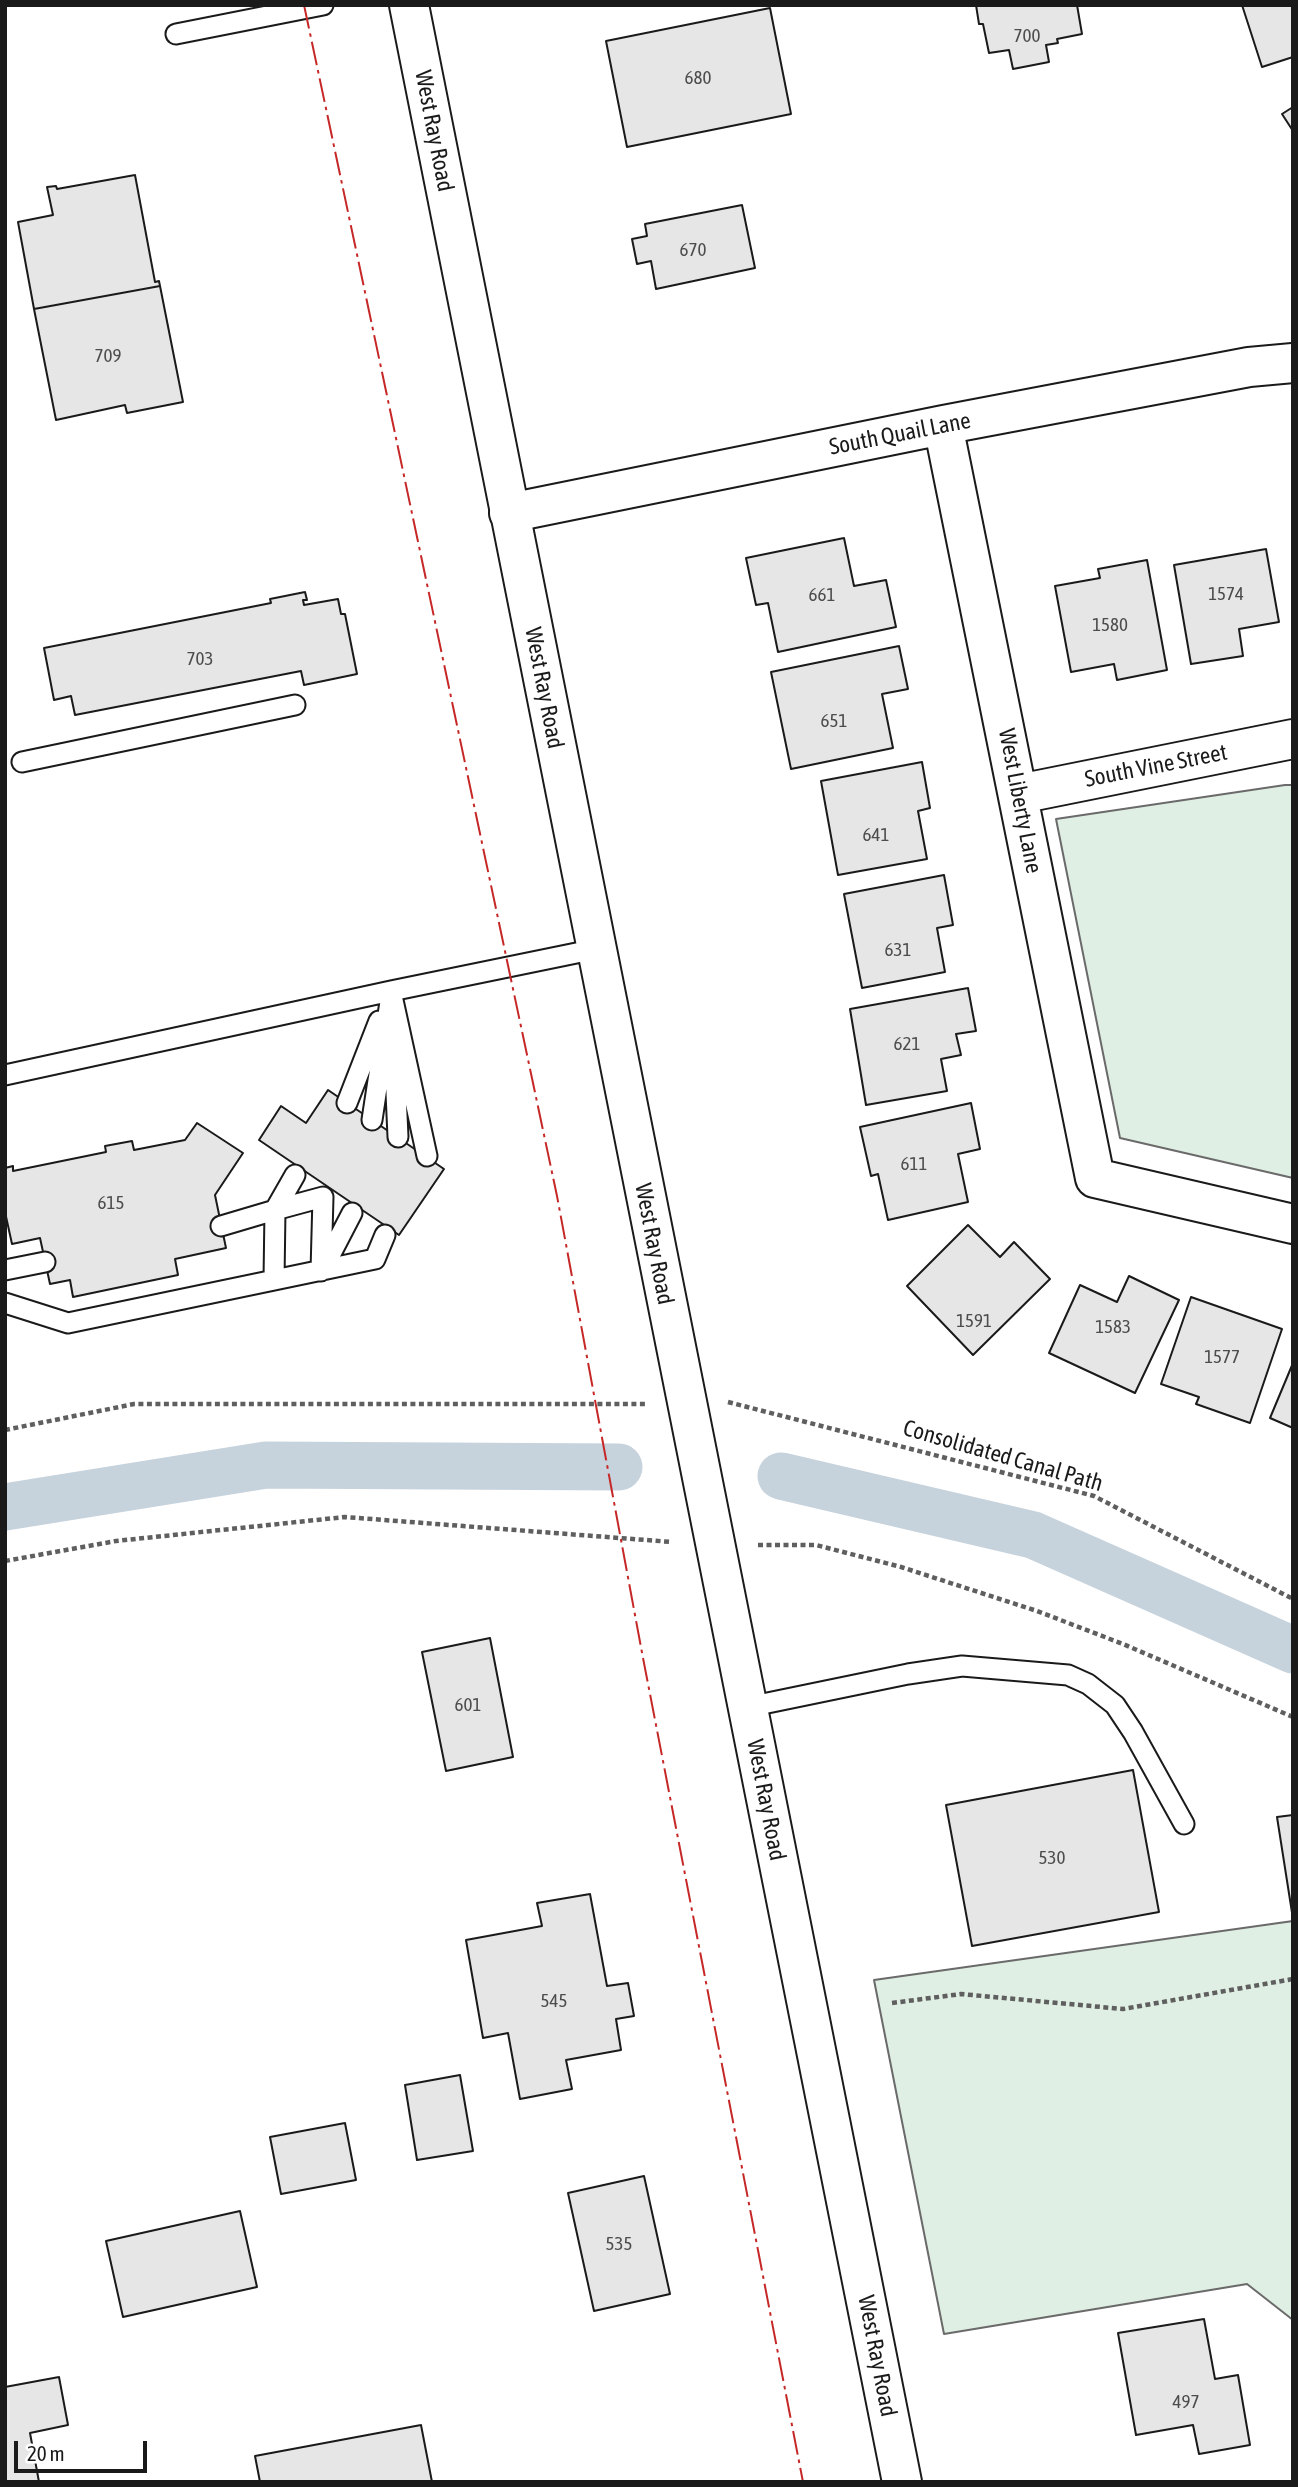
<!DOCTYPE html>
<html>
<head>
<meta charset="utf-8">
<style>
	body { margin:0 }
	#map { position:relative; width:1298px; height:2487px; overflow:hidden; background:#fff; font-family:"Asap Condensed",sans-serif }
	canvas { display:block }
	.frame { position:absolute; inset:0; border:7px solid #1a1a1a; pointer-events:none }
	.scale { position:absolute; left:14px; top:2441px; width:133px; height:32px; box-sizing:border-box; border:4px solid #1a1a1a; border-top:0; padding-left:9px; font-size:21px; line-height:24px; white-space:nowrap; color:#1a1a1a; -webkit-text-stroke:5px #fff; paint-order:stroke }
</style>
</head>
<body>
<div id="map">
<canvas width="1298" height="2487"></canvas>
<div class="frame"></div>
<div class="scale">20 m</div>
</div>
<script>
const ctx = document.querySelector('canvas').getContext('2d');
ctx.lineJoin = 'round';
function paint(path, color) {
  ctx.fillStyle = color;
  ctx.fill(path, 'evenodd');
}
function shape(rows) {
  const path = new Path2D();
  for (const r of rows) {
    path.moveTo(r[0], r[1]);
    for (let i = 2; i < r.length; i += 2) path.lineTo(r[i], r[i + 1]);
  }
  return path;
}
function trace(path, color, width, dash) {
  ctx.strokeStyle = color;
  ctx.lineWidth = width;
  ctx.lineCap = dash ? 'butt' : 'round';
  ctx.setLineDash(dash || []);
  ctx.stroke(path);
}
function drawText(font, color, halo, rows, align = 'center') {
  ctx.font = font + ' "Asap Condensed",sans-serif';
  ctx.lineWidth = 5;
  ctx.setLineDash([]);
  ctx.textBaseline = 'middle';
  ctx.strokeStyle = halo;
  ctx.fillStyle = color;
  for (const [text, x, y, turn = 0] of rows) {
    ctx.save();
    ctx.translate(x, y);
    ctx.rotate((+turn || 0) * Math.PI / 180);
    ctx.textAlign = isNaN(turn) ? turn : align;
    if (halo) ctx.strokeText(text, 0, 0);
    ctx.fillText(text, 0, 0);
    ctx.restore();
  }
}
const green = shape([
	[1285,785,1293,785,1293,1178,1120,1138,1056,819,1285,785],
	[1293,1921,1293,2320,1247,2284,944,2334,874,1980,1293,1921]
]);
const canal = shape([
	[781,1476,1033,1535,1293,1650],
	[5,1507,266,1465,619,1467]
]);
const building = shape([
	[976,5,1077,5,1082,34,1057,39,1058,43,1046,45,1049,62,1013,69,1009,50,989,53,983,24,979,24,976,5],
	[1242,5,1293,5,1293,57,1262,67,1242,5],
	[770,8,791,114,627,147,606,41,770,8],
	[1293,107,1293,131,1282,114,1293,107],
	[135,175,155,282,159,281,160,286,34,309,18,222,53,215,47,187,56,186,57,189,135,175],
	[742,205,755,268,656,289,651,261,637,264,632,239,647,236,645,224,742,205],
	[160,286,183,402,127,413,125,405,56,420,34,309,160,286],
	[844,538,854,586,886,580,896,627,778,652,768,603,756,605,746,558,844,538],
	[1266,549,1279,622,1239,629,1243,656,1191,664,1174,565,1266,549],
	[1147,560,1167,670,1117,680,1114,664,1071,672,1055,586,1100,578,1098,569,1147,560],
	[305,592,307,600,303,600,304,605,338,599,341,614,345,614,357,674,304,685,301,671,75,715,71,696,54,700,44,648,271,603,270,599,305,592],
	[899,646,908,689,882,694,893,748,791,769,771,672,899,646],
	[922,762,930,808,918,811,927,859,838,875,821,781,922,762],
	[944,875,953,925,937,928,945,972,862,988,844,894,944,875],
	[968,988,976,1031,956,1034,961,1055,941,1059,947,1091,866,1105,850,1009,968,988],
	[328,1090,444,1169,399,1235,259,1140,281,1106,306,1123,328,1090],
	[971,1103,980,1149,958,1154,968,1202,888,1220,878,1174,871,1176,860,1127,971,1103],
	[197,1123,243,1153,215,1195,226,1248,175,1259,178,1275,73,1297,70,1280,50,1284,40,1238,12,1244,5,1212,5,1168,13,1166,13,1171,106,1152,105,1146,132,1141,134,1150,185,1140,197,1123],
	[968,1225,1000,1257,1014,1242,1050,1279,973,1355,907,1286,968,1225],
	[1129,1276,1179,1300,1135,1393,1049,1353,1080,1285,1117,1302,1129,1276],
	[1191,1297,1282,1329,1250,1423,1196,1404,1199,1397,1161,1384,1191,1297],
	[1293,1363,1293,1428,1270,1418,1293,1363],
	[490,1638,513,1757,446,1771,422,1652,490,1638],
	[1133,1770,1159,1912,972,1946,946,1805,1133,1770],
	[1293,1815,1293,1919,1277,1817,1293,1815],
	[590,1894,607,1986,628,1983,634,2016,616,2019,621,2050,566,2060,572,2089,520,2099,508,2033,483,2038,466,1940,542,1926,537,1903,590,1894],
	[460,2075,473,2151,417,2160,405,2085,460,2075],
	[345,2123,356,2180,281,2194,270,2137,345,2123],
	[644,2176,670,2294,594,2311,568,2193,644,2176],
	[240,2211,257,2287,123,2317,106,2241,240,2211],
	[1204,2319,1215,2379,1238,2375,1250,2445,1199,2454,1193,2425,1136,2435,1118,2333,1204,2319],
	[59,2377,68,2425,30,2433,39,2482,5,2482,5,2387,59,2377],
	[421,2425,432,2482,260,2482,255,2456,421,2425]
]);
const path = shape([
	[728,1402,1094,1496,1293,1599],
	[5,1430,134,1404,646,1404],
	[758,1545,816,1545,901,1567,1037,1611,1123,1644,1293,1717],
	[5,1561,116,1541,345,1517,672,1542],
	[892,2003,961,1994,1123,2009,1293,1979]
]);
const lane = shape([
	[176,34,323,5],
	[22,762,295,705],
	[391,991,427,1156],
	[394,1048,398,1137],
	[5,1075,391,991,596,949],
	[347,1103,379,1021],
	[372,1120,390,1002],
	[221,1226,275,1210,295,1175],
	[324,1267,352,1213],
	[5,1270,45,1262],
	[274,1280,275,1210,323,1197,321,1271],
	[5,1303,68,1323,375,1259,385,1235],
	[748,1707,908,1674,962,1666,1068,1675,1088,1684,1115,1705,1133,1732,1184,1824]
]);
const street = shape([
	[943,425,1095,1178,1293,1224],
	[509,513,943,425,1249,367,1293,363],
	[1019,794,1293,739]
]);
const primary = shape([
	[409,5,902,2482]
]);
const power = shape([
	[304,5,557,1196,643,1658,803,2482]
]);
const numberNames = [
	["700",1027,36],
	["680",698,78],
	["670",693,250],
	["709",108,356],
	["1574",1226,594],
	["661",822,595],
	["1580",1110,625],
	["703",200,659],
	["651",834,721],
	["641",876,835],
	["631",898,950],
	["621",907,1044],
	["611",914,1164],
	["615",111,1203],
	["1591",974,1321],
	["1583",1113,1327],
	["1577",1222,1357],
	["601",468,1705],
	["530",1052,1858],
	["545",554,2001],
	["535",619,2244],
	["497",1186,2402]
];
const streetNames = [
	["West Ray Road",434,131,79],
	["South Quail Lane",900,434,-11],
	["West Ray Road",544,688,79],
	["South Vine Street",1156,766,-11],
	["West Liberty Lane",1020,801,79],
	["West Ray Road",654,1244,79],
	["Consolidated Canal Path",1003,1456,16],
	["West Ray Road",766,1800,79],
	["West Ray Road",877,2356,79]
];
paint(green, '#e0efe3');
trace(green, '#6a6a6a', 2);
trace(canal, '#c6d2dc', 47);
paint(building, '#e6e6e6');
trace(building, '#1a1a1a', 2);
trace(lane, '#1a1a1a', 23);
trace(street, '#1a1a1a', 42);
trace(primary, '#1a1a1a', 42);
trace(path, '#5f5f5f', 4.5, [5, 3.5]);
trace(lane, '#fff', 19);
trace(street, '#fff', 38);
trace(primary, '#fff', 38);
trace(power, '#c62828', 2, [24, 5, 3.5, 5]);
drawText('19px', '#4d4d4d', null, numberNames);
drawText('23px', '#1a1a1a', '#fff', streetNames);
</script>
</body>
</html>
